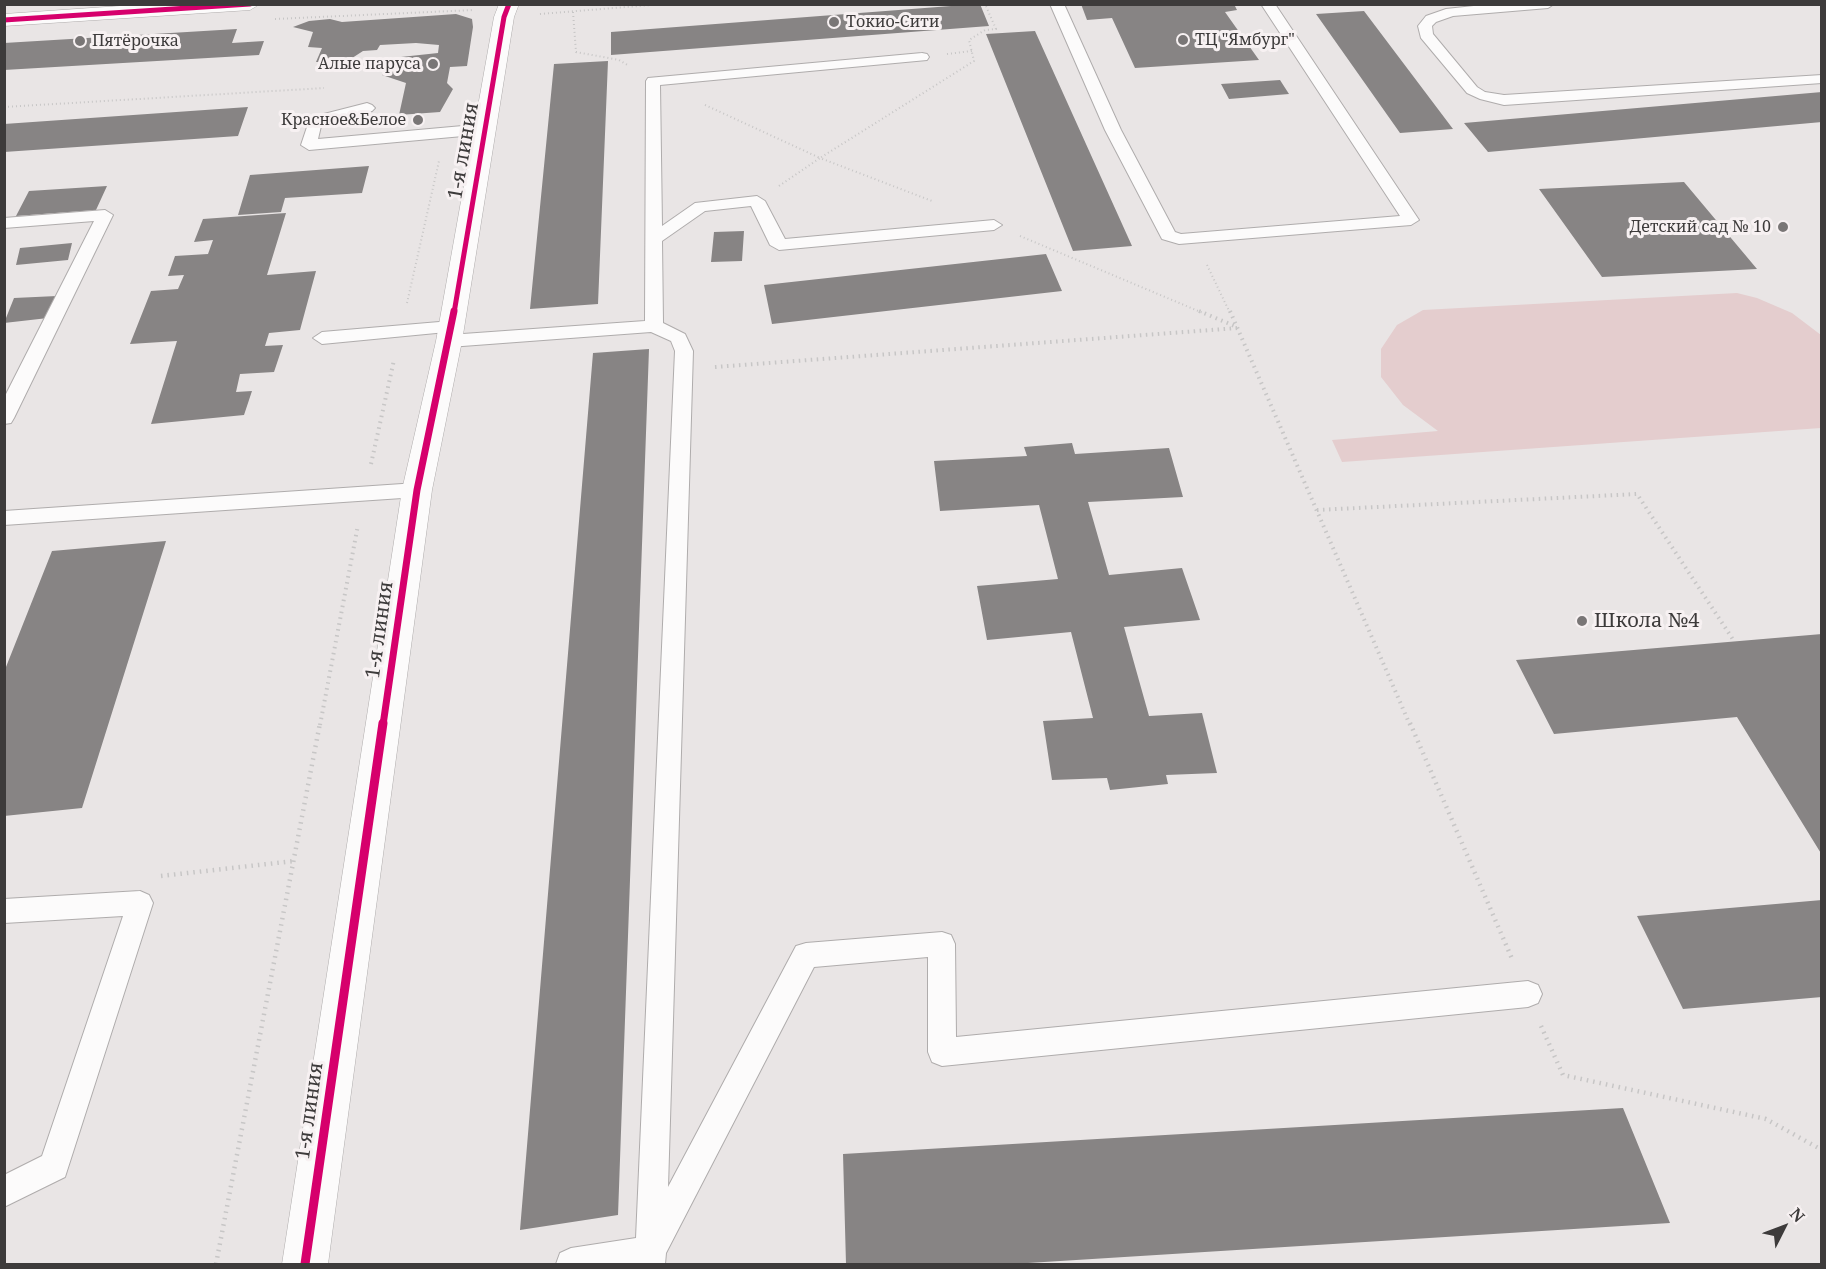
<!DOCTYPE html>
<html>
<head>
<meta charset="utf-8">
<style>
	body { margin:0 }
	#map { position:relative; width:1826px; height:1269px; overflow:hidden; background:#e9e5e5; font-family:"Noto Serif",serif }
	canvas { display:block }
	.frame { position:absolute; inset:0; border:6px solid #3d3b3b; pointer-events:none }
	.north { position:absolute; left:1754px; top:1197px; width:60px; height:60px; -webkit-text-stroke:4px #f7f1f2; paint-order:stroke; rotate:48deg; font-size:16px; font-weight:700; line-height:24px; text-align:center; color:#3d3b3b }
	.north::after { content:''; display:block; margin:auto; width:21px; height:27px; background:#3d3b3b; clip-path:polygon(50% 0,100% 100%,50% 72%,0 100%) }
</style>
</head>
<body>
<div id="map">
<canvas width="1826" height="1269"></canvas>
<div class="frame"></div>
<div class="north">N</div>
</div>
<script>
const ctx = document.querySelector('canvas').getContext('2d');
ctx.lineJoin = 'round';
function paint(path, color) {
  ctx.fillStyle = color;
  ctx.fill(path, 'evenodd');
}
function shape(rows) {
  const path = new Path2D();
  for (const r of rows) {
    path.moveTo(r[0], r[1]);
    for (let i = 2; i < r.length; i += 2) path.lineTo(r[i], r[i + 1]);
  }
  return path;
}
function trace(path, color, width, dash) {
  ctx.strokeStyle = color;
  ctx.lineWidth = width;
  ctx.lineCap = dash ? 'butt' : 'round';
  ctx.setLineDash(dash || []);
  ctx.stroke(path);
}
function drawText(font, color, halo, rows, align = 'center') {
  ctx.font = font + ' "Noto Serif",serif';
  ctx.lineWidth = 6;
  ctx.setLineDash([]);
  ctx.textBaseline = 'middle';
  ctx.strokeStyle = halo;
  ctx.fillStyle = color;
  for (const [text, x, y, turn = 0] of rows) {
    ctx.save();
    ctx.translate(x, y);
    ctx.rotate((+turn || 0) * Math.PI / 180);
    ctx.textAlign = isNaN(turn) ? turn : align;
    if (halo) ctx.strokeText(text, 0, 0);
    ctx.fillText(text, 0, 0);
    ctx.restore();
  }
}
const green = shape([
	[1737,293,1757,298,1792,313,1821,335,1821,428,1342,462,1332,440,1438,431,1403,405,1381,377,1381,349,1397,325,1423,310]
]);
const building = shape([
	[977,4,980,4,989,26,611,55,611,32],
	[1081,4,1234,4,1237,10,1225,12,1259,60,1135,68,1112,18,1087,20],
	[1364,11,1453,129,1400,133,1316,14],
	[456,14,472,19,473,27,467,66,450,67,447,83,453,89,440,112,399,115,406,83,382,75,398,67,401,57,438,53,439,45,416,43,380,45,377,50,363,51,346,62,316,62,322,48,308,47,313,32,293,27,309,21,330,19,342,22],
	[237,29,232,43,264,41,259,55,4,70,4,43],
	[1035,31,1132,246,1073,251,986,34],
	[608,61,598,304,530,309,554,64],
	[1280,80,1289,94,1229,99,1221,84],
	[1822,92,1822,122,1488,152,1464,123],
	[248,107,238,136,4,152,4,124],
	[369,166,362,193,285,198,281,212,238,215,250,175],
	[1684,182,1757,269,1602,277,1539,189],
	[107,186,96,210,16,216,29,191],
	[286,213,267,275,316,271,300,330,269,333,265,346,283,345,274,372,240,374,236,392,252,391,244,415,151,424,177,341,130,344,151,291,178,289,184,275,168,276,175,256,208,254,213,240,194,242,203,219],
	[744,231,742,261,711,262,714,232],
	[72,243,68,260,16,265,20,248],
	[1046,254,1062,291,772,324,764,285],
	[57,296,48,318,4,323,14,298],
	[649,349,618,1215,520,1230,593,353],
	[1072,443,1075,454,1169,448,1183,497,1088,502,1109,575,1182,568,1200,620,1124,627,1149,716,1202,713,1217,773,1166,775,1168,784,1110,790,1107,778,1052,780,1043,721,1093,718,1071,632,987,640,977,586,1058,579,1039,505,940,511,934,461,1027,456,1024,447],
	[166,541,82,808,4,816,4,672,52,551],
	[1822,634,1822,855,1737,717,1554,734,1516,660],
	[1822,900,1822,997,1683,1009,1637,916],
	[1623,1108,1670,1223,1012,1264,846,1264,843,1154]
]);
const pathFar2 = shape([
	[573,12,576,52,619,60,629,66],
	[540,14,663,4],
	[275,19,474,10],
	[947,54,972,51],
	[705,105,820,158,974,61,969,40,985,30,996,29,985,4],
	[4,107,324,88],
	[779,186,820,158,932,201],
	[1020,236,1203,313],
	[1207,265,1230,313],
	[407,303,439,161]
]);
const pathFar1 = shape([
	[1199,311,1237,327],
	[1230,311,1410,725],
	[715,367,1238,328],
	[371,464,394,360],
	[1317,510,1637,494,1734,641],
	[320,725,358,525]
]);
const path = shape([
	[1410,723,1513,961],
	[161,876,294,861],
	[1541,1026,1563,1075,1766,1119,1822,1150],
	[216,1264,320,723]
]);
const service = shape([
	[1050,4,1064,4,1121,130,1175,232,1181,234,1400,216,1261,4,1275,4,1419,220,1411,225,1179,244,1162,239,1105,130,1050,4],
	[1492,4,1554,4,1548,8,1453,16,1436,22,1432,26,1433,34,1477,87,1485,92,1504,95,1822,75,1822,83,1504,105,1480,99,1467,93,1421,38,1418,26,1426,16,1446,9,1492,4],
	[922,53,927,54,929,57,927,60,660,85,662,226,695,203,757,196,765,201,785,239,994,220,1002,225,994,230,779,250,770,245,751,206,705,211,662,241,663,323,685,334,693,351,668,1187,796,946,806,943,942,932,951,935,955,944,956,1037,1528,981,1538,985,1542,994,1538,1003,1528,1007,942,1066,932,1062,928,1052,928,957,814,967,666,1253,665,1264,556,1264,560,1253,571,1248,636,1238,675,351,671,341,651,332,449,347,440,341,449,335,645,321,646,81,648,78,922,53],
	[367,103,372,105,375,108,372,111,330,121,321,126,318,139,485,124,493,129,485,134,309,150,301,145,309,121,320,115,367,103],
	[105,210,113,215,14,418,11,423,4,424,4,398,94,221,4,228,4,218,105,210],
	[451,321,457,323,460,327,457,331,322,344,313,338,322,332,451,321],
	[417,483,424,485,427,490,424,495,417,497,4,525,4,511,417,483],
	[140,891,149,895,153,903,65,1177,4,1207,4,1175,42,1156,123,916,4,923,4,899,140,891]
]);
const minor = shape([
	[499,4,519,4,514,17,462,341,432,490,328,1264,282,1264,402,490,436,341,494,17,499,4]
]);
const tertiary = shape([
	[149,4,260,4,250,10,4,26,4,14,149,4]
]);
const cyclewayFar2 = shape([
	[4,20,250,4],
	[454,313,504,17,509,4]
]);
const cyclewayFar1 = shape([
	[383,725,417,490,454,311]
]);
const cycleway = shape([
	[305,1264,383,723]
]);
const markers = [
	[834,22,6,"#797676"],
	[1183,40,6,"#797676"],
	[80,41,6,"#797676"],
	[433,64,6,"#797676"],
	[418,120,6,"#797676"],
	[1783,227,6,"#797676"],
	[1582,621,6,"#797676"]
];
const farPoinames = [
	["Токио-Сити",846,22],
	["ТЦ \"Ямбург\"",1195,40],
	["Пятёрочка",92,41],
	["Алые паруса",421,64,"right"],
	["Красное&Белое",406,120,"right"],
	["Детский сад № 10",1771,227,"right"]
];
const streetNames = [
	["1-я линия",464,151,-80],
	["1-я линия",380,630,-82],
	["1-я линия",310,1111,-82]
];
const poiNames = [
	["Школа №4",1594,621]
];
paint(green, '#e4cdce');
paint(building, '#878484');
trace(service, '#afacac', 2);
trace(minor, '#afacac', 1);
trace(tertiary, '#afacac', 1);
trace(pathFar2, '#c7c6c6', 2, [1, 3]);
trace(pathFar1, '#c7c6c6', 4, [1.5, 4.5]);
trace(path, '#c7c6c6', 4.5, [1.5, 5]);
paint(service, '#fcfbfb');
paint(minor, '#fcfbfb');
paint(tertiary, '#fcfbfb');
trace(cyclewayFar2, '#d6006c', 5);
trace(cyclewayFar1, '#d6006c', 7);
trace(cycleway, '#d6006c', 9);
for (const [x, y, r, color] of markers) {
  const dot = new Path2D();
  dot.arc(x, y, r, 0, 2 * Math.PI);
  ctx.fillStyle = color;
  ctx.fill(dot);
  trace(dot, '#f7f1f2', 2);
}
drawText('16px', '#3d3b3b', '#f7f1f2', farPoinames, 'left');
drawText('20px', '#3d3b3b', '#f7f1f2', streetNames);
drawText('20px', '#3d3b3b', '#f7f1f2', poiNames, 'left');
</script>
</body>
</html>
